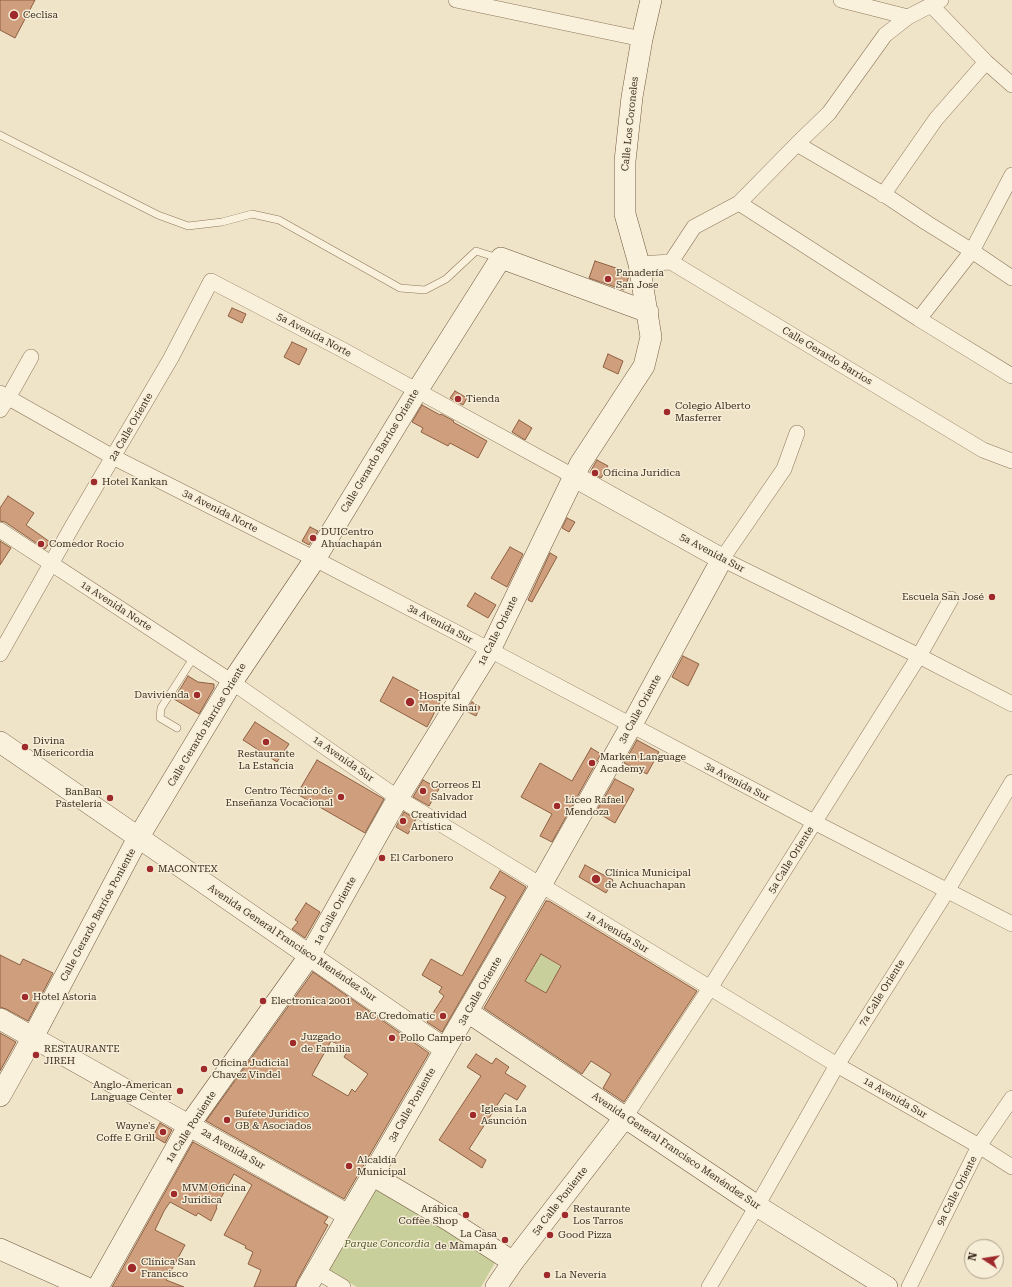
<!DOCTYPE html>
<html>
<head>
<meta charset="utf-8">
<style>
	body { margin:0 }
	#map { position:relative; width:1012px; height:1287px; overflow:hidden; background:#f0e4c8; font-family:"Roboto Serif",serif }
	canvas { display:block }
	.north { position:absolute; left:964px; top:1239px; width:40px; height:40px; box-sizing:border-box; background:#f7eed8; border:1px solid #ada18e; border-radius:50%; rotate:282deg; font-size:11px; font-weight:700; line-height:16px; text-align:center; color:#3d2e20 }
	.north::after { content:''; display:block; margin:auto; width:14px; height:18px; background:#9e2a2b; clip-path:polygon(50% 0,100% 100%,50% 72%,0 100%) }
</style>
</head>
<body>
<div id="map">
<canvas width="1012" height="1287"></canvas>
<div class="north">N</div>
</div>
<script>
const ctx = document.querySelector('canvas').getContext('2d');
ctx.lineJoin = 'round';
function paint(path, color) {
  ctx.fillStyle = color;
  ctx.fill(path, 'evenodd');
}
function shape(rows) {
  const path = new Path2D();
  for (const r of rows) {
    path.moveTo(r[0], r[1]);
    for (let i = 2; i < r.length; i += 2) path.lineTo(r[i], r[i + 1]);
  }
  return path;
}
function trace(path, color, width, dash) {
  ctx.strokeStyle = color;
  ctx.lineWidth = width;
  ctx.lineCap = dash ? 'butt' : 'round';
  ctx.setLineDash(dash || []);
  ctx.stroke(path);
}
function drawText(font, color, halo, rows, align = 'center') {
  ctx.font = font + ' "Roboto Serif",serif';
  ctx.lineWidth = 3;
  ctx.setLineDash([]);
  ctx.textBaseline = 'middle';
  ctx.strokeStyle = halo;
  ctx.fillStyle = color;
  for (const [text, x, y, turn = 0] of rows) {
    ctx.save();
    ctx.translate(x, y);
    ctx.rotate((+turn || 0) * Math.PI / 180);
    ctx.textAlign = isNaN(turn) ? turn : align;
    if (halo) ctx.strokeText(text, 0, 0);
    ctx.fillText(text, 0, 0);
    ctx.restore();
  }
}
const green = shape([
	[541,954,564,969,556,983,552,982,546,993,525,981],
	[372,1184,497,1259,481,1287,357,1287,324,1268]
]);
const building = shape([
	[0,0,35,0,15,38,0,30,0,0],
	[595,261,628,272,629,276,624,290,589,278,595,261],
	[232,308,246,314,242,323,228,316,232,308],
	[292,342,307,349,299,365,284,357,292,342],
	[608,354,623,361,618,374,603,367,608,354],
	[455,391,467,398,463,405,450,398,455,391],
	[422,405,440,415,441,414,454,421,453,422,487,441,478,458,450,443,448,446,421,432,423,428,412,422,422,405],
	[519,420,532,428,525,440,512,432,519,420],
	[597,460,608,466,601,478,590,472,597,460],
	[8,496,34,513,26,525,50,542,45,549,5,522,0,521,0,508,8,496],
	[567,518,575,522,569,532,562,528,567,518],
	[310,527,318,531,309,545,302,541,310,527],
	[0,541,11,548,0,565,0,541],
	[510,547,523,554,507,587,491,578,510,547],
	[550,553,557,557,532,602,528,600,550,553],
	[475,593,496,605,488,618,467,606,475,593],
	[683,656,699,664,688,686,672,677,683,656],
	[188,676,198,682,214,684,214,688,199,714,174,699,188,676],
	[393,677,440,702,427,727,380,701,393,677],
	[472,702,480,707,476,716,466,711,472,702],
	[255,722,289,744,277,762,243,740,255,722],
	[637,740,659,752,647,774,624,763,637,740],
	[591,748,601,754,552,842,540,836,552,814,521,797,540,763,572,781,591,748],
	[317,760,384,799,365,833,297,794,317,760],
	[615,779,634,789,615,823,596,812,615,779],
	[423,780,439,789,429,806,413,797,423,780],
	[404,812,416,819,408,834,396,827,404,812],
	[585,865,613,880,606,893,579,877,585,865],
	[500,871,526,887,442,1032,427,1022,444,996,439,992,442,987,422,975,431,959,462,976,506,897,490,888,500,871],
	[546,901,549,901,697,991,624,1102,603,1088,611,1074,591,1061,582,1074,484,1008,546,901],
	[541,954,561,966,546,993,525,981,541,954],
	[306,903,320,912,305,938,292,929,298,922,295,920,306,903],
	[0,955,20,965,23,959,53,973,28,1021,6,1009,0,1007,0,955],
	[313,972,429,1053,344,1199,206,1121,313,972],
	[331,1041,349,1049,344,1057,368,1074,355,1092,352,1089,348,1096,312,1075,331,1041],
	[0,1033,16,1042,0,1071,0,1033],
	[476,1054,492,1064,496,1058,509,1067,505,1073,526,1086,517,1100,505,1093,469,1149,486,1160,482,1168,439,1140,481,1076,467,1067,476,1054],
	[160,1123,172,1130,165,1143,153,1136,160,1123],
	[193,1142,328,1217,324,1223,328,1225,297,1281,295,1287,254,1287,261,1270,248,1264,253,1252,245,1248,246,1246,224,1235,252,1185,234,1174,216,1207,217,1208,211,1221,198,1213,196,1216,170,1202,164,1211,155,1230,185,1245,166,1280,184,1287,112,1287,193,1142]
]);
const lane = shape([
	[0,135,158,215,188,226,222,222,252,214,279,220,400,288,425,290,446,279,476,251,498,258],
	[177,728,160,718,161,708,194,657]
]);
const street = shape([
	[456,0,642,39],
	[841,0,908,17],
	[931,5,986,62,1012,85],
	[797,144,888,197,927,223,972,251,1012,278],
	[883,195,936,119,986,62],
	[739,203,919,319,1012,376],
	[671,262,694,227,739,203,797,144,829,113,885,35,908,17,941,0],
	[639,264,671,262,983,450,1012,461],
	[919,319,972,251,1012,175],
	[0,393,113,457,315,559,490,650,814,822,1012,924],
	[0,410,8,398,31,357],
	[797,433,784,469,722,559,919,656,1012,704],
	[0,530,232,682,398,798,837,1065,979,1146,1012,1167],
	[0,654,73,525,171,358,211,281,343,350,573,476],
	[625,1117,710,988,919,656,951,599],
	[316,1271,343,1287],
	[709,1287,757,1206,837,1065,947,891,1012,782],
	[909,1287,979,1146,1012,1098]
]);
const secondary = shape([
	[0,742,445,1049],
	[468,1012,757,1206,887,1287],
	[0,1019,348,1215],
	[0,1096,33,1037,138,838,232,682,315,559,417,391,501,258,648,312],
	[372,1175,450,1221,513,1262],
	[0,1249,85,1287],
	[98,1287,189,1125,310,955,398,798,490,650,580,464,644,366,651,337,639,264,625,214,625,161,632,97,642,39,651,0],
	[307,1287,541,885,631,726,722,559,573,476],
	[496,1287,513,1262,625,1117]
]);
const markers = [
	[14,15,5,"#9e2a2b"],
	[608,279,4,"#9e2a2b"],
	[458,399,4,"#9e2a2b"],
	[667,412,4,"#9e2a2b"],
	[595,473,4,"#9e2a2b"],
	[94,482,4,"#9e2a2b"],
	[313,538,4,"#9e2a2b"],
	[41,544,4,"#9e2a2b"],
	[992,597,4,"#9e2a2b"],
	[197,695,4,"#9e2a2b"],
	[410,702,5,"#9e2a2b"],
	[266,742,4,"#9e2a2b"],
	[25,747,4,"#9e2a2b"],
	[592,763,4,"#9e2a2b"],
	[423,791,4,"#9e2a2b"],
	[341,797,4,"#9e2a2b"],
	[110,798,4,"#9e2a2b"],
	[557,806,4,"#9e2a2b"],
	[403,821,4,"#9e2a2b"],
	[382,858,4,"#9e2a2b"],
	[150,869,4,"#9e2a2b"],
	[596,879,5,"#9e2a2b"],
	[25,997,4,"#9e2a2b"],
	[263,1001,4,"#9e2a2b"],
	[443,1016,4,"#9e2a2b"],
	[392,1038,4,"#9e2a2b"],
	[293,1043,4,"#9e2a2b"],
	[36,1055,4,"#9e2a2b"],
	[204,1069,4,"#9e2a2b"],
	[180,1091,4,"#9e2a2b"],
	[473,1115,4,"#9e2a2b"],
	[227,1120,4,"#9e2a2b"],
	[163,1132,4,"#9e2a2b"],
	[349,1166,4,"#9e2a2b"],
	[174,1194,4,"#9e2a2b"],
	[466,1215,4,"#9e2a2b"],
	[565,1215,4,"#9e2a2b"],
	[550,1235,4,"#9e2a2b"],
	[505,1240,4,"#9e2a2b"],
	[132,1268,5,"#9e2a2b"],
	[547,1275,4,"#9e2a2b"]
];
const poiNames = [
	["Ceclisa",23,15],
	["Panadería",616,273],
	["San Jose",616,285],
	["Tienda",466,399],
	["Colegio Alberto",675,406],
	["Masferrer",675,418],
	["Oficina Juridica",603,473],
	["Hotel Kankan",102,482],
	["DUICentro",321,532],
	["Ahuachapán",321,544],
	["Comedor Rocio",49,544],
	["Escuela San José",984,597,"right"],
	["Davivienda",189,695,"right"],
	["Hospital",419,696],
	["Monte Sinaí",419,708],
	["Divina",33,741],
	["Misericordia",33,753],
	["Restaurante",266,754,"center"],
	["La Estancia",266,766,"center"],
	["Marken Language",600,757],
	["Academy",600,769],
	["Correos El",431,785],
	["Salvador",431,797],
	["Centro Técnico de",333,791,"right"],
	["Enseñanza Vocacional",333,803,"right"],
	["BanBan",102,792,"right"],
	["Pastelería",102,804,"right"],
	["Liceo Rafael",565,800],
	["Mendoza",565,812],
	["Creatividad",411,815],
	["Artística",411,827],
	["El Carbonero",390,858],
	["MACONTEX",158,869],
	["Clínica Municipal",605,873],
	["de Achuachapan",605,885],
	["Hotel Astoria",33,997],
	["Electronica 2001",271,1001],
	["BAC Credomatic",435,1016,"right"],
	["Juzgado",301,1037],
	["de Familia",301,1049],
	["Pollo Campero",400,1038],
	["RESTAURANTE",44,1049],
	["JIREH",44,1061],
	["Oficina Judicial",212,1063],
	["Chavez Vindel",212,1075],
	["Anglo-American",172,1085,"right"],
	["Language Center",172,1097,"right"],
	["Iglesia La",481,1109],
	["Asunción",481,1121],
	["Bufete Juridico",235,1114],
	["GB & Asociados",235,1126],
	["Wayne's",155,1126,"right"],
	["Coffe E Grill",155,1138,"right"],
	["Alcaldía",357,1160],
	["Municipal",357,1172],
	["MVM Oficina",182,1188],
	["Juridica",182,1200],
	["Arábica",458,1209,"right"],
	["Coffee Shop",458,1221,"right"],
	["Restaurante",573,1209],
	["Los Tarros",573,1221],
	["La Casa",497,1234,"right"],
	["de Mamapán",497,1246,"right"],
	["Good Pizza",558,1235],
	["Clínica San",141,1262],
	["Francisco",141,1274],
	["La Nevería",555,1275]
];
const streetNames = [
	["Calle Los Coroneles",630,124,-84],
	["5a Avenida Norte",314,335,28],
	["Calle Gerardo Barrios",827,356,31],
	["2a Calle Oriente",131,427,-60],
	["Calle Gerardo Barrios Oriente",380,451,-59],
	["3a Avenida Norte",220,511,27],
	["5a Avenida Sur",712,553,28],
	["1a Avenida Norte",116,606,33],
	["3a Avenida Sur",440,624,28],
	["1a Calle Oriente",498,631,-63],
	["3a Calle Oriente",640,709,-61],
	["Calle Gerardo Barrios Oriente",207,725,-59],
	["1a Avenida Sur",343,759,35],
	["3a Avenida Sur",737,782,28],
	["5a Calle Oriente",791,860,-58],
	["1a Calle Oriente",335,911,-61],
	["Calle Gerardo Barrios Poniente",98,915,-62],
	["1a Avenida Sur",617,932,31],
	["Avenida General Francisco Menéndez Sur",292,943,34],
	["3a Calle Oriente",480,991,-60],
	["7a Calle Oriente",882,993,-58],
	["1a Avenida Sur",895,1098,30],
	["3a Calle Poniente",412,1105,-60],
	["1a Calle Poniente",191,1127,-57],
	["2a Avenida Sur",233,1149,30],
	["Avenida General Francisco Menéndez Sur",676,1151,34],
	["9a Calle Oriente",957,1191,-63],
	["5a Calle Poniente",560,1201,-52]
];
const parkNames = [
	["Parque Concordia",387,1244]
];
paint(green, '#c9cf9b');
paint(building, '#cf9f7d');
trace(building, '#8d5f41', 1);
trace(lane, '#8d765c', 8);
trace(street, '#8d765c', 16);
trace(secondary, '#6f573f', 22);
trace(lane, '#faf1dc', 7);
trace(street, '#faf1dc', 15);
trace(secondary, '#faf1dc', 21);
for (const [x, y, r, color] of markers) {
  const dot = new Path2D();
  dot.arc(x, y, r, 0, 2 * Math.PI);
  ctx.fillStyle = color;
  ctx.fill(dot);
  trace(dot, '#f7eed8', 1.5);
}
drawText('10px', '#3d2e20', '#f7eed8', poiNames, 'left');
drawText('10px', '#3d2e20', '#f7eed8', streetNames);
drawText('italic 10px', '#4d5a26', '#f7eed8', parkNames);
</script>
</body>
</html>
